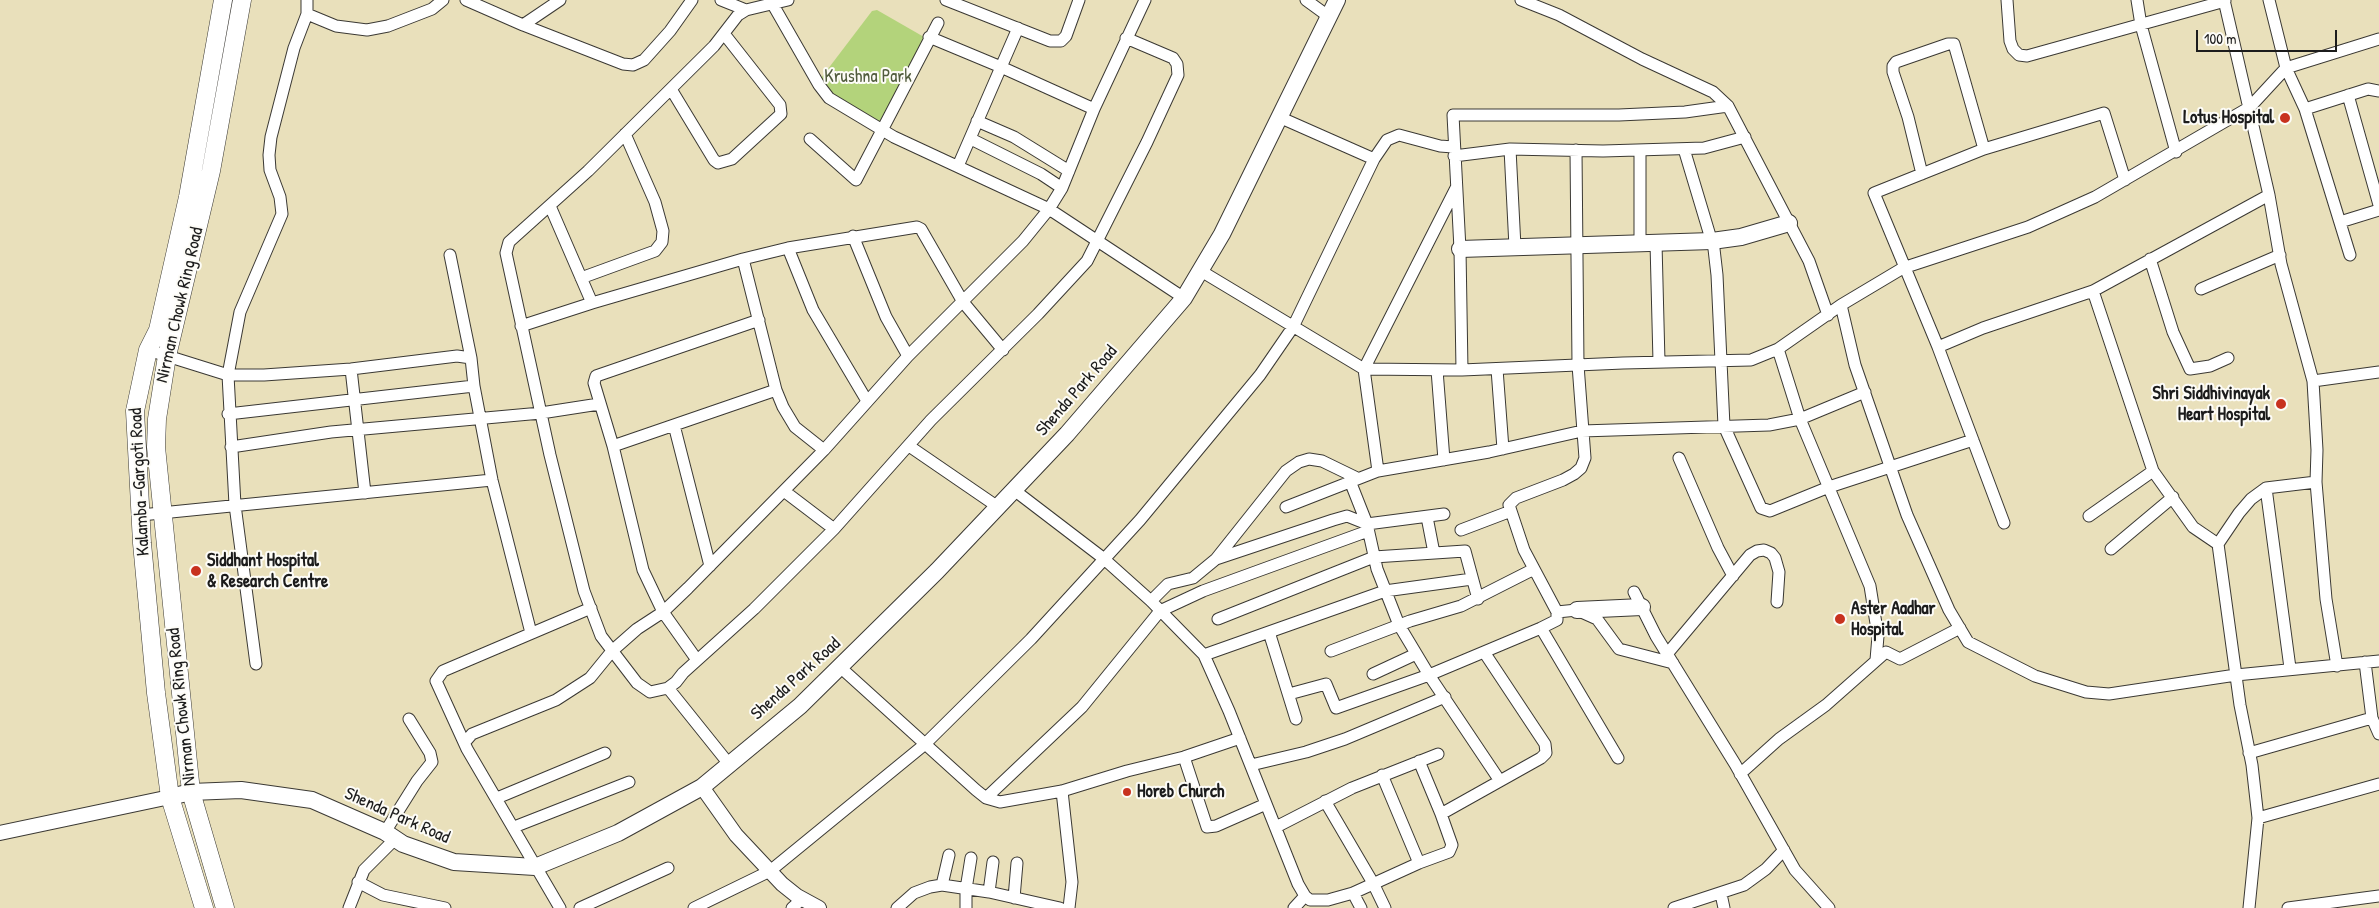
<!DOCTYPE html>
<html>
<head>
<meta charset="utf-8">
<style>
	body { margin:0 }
	#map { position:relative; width:2379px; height:908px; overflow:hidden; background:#e9e0bb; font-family:"Patrick Hand",sans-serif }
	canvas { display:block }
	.scale { position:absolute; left:2196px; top:30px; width:141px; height:22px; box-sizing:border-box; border:2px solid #1c1c1c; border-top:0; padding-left:6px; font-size:15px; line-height:18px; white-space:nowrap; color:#1c1c1c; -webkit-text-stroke:4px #fdfcf7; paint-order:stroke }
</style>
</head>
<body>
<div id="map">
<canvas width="2379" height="908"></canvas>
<div class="scale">100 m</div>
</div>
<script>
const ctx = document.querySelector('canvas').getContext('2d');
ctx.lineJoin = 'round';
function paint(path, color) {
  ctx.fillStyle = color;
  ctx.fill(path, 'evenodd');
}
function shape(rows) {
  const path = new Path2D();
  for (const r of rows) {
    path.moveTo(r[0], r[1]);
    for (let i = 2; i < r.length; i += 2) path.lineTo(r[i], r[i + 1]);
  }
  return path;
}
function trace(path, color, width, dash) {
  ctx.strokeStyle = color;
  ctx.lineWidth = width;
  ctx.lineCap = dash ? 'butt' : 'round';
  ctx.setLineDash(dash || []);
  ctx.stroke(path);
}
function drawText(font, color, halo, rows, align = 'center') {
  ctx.font = font + ' "Patrick Hand",sans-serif';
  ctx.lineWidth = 4;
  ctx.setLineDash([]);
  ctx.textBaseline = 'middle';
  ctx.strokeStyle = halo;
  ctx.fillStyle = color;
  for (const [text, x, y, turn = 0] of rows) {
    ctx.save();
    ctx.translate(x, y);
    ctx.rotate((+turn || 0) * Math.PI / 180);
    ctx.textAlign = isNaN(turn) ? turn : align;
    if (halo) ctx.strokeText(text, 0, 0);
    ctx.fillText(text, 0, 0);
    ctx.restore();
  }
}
const green = shape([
	[877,10,924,37,885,127,829,98,818,82,872,11]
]);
const minor = shape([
	[466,0,523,25,623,64,633,65,644,60,670,31,692,0],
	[721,0,746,10],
	[788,0,746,10,738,15,714,46,588,171,509,242,506,253,550,455,584,591,601,636,637,683,650,692,668,688,676,682,683,673,754,609,834,529,931,420,1038,314,1087,261,1147,142,1178,75,1177,64,1173,58,1126,38],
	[946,0,1050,41,1061,41,1066,36,1079,0],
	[1306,0,1328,16],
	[1521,0,1559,15,1642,59,1713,92,1728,106,1809,261,1828,315],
	[2007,0,2010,41,2013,49,2019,55,2027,56,2225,1],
	[2137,0,2141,25,2176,152],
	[2224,0,2269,195,2281,264,2313,381,2317,450,2316,482,2326,599,2337,666],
	[2269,0,2286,68,2305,109],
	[772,3,819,85,829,98,894,137,1049,209,1184,298],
	[307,14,336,26,367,30,388,26,432,9,443,0],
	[523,25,560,0],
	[929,37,1001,67,1094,109],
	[671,89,714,160,718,163,732,159,781,114,780,105,725,35],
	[2348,95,2379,205],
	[1279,117,1374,159],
	[977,121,1014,137,1069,171],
	[810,139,856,180,938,23],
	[971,139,1041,174,1062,188],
	[1510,149,1515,247],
	[1684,149,1714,249,1717,275,1724,426,1761,508,1770,511,1829,487,1973,440],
	[1576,150,1578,365,1585,458,1581,468,1574,474,1563,480,1516,498,1509,505,1524,550,1557,612,1557,620,1541,628,1618,758],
	[1454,156,1510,149,1603,151,1704,148,1745,137],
	[958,166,1018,28],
	[1922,174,1908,117,1893,72,1893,66,1896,62,1948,44,1954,44,1984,149],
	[2125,180,2104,113,1984,149,1874,193,1938,347,1983,328,2093,291,2269,195],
	[550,206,592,303],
	[2340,222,2379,210],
	[853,236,886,317,908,356],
	[1640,243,1640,150],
	[1656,243,1659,362],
	[788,248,813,310,867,401],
	[450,255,471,358],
	[2350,255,2305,109,2368,89,2379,91],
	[2150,259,2173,332,2190,369,2210,366,2228,358],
	[1201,271,1364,369,1462,370,1623,363,1751,360,1778,349,1841,305,1855,365,1907,515,1949,610,1968,642,2035,676,2086,692,2109,694,2236,675,2379,661],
	[581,278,655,251,662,242,663,231,655,202,625,134],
	[2201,289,2280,255],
	[2093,291,2153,471,2193,527,2218,544,2239,513,2251,499,2266,488,2316,482],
	[1841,305,1903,268,2028,227,2095,197,2250,107,2286,68,2379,39],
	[521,326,592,303,743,259],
	[1938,347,2004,523],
	[1778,349,1800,419,1870,586,1878,636,1876,660],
	[148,350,228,375,264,375,351,369,457,356,471,358,474,386,492,480,531,633],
	[351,369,365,493],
	[1497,369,1503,449],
	[1437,370,1444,460],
	[1462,370,1460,249,1453,115,1619,115,1685,112,1728,106],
	[2313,381,2379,372],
	[228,414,474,386],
	[674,425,710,566],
	[613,446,594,383,596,376,759,320],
	[909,446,998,507],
	[231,447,331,432,541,413,599,404],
	[824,450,795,427,783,407,776,390,743,259,788,248,917,227,921,229,963,302,1003,350],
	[1679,458,1718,548,1733,576],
	[1378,471,1364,369,1456,188],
	[1350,481,1367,524,1377,569,1399,625,1429,675,1500,781],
	[2266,488,2290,668],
	[1014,490,1103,558,1151,601,1204,655,1229,711,1298,884,1305,896,1310,900,1328,900,1353,893,1419,863,1449,852,1452,845,1441,814,1541,758,1546,753,1545,744,1484,652],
	[784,491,834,529],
	[1286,507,1378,471,1489,452,1582,431,1769,425,1800,419,1865,392],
	[141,515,492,480],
	[2089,516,2153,471],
	[1427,517,1434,553],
	[1461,530,1511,511],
	[2218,544,2240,705,2252,765,2258,818,2379,784],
	[2111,549,2173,497],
	[1216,559,1286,471,1299,462,1309,459,1322,461,1357,478],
	[1634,592,1656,636,1735,764,1795,870,1829,908],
	[1151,601,1168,584,1193,578,1216,559,1333,520,1347,516,1367,524,1444,514],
	[1557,612,1577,610,1597,619,1619,649,1673,663],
	[1218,619,1374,557,1465,551,1478,599],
	[1269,632,1296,719],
	[1331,651,1410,621,1461,606,1534,569],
	[1667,654,1750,555,1757,551,1764,550,1771,553,1775,558,1779,572,1777,602],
	[1204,655,1385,591,1472,579],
	[697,660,663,612,643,570,613,446,776,390],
	[2365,662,2372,718,2379,734],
	[256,664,235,505,228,375,240,312,282,214,280,197,270,170,269,155,271,137,294,48,307,14,307,0],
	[840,667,976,790,986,798,1000,802,1062,791,1127,771,1184,757,1240,738],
	[1373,674,1416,654],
	[668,688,729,764],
	[1289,694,1326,684,1336,708,1429,675,1541,628],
	[465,742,472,734,556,700,590,678,612,651,637,629,663,612,688,588,824,450,908,356,1023,241,1049,209,1062,188,1094,109,1145,0],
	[2249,753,2372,718],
	[1184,757,1207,827,1216,826,1266,804],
	[1419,761,1441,814],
	[1251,765,1306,752,1345,739,1445,697],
	[1740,774,1779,739,1826,705,1886,652,1900,659,1960,628],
	[1382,775,1419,863],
	[1062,791,1072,882,1069,908],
	[497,798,605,753],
	[986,798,1082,707,1160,611,1203,591,1368,531],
	[1325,801,1373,883,1385,908],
	[514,827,629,782],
	[1276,827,1352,788,1438,754],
	[385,832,417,781,432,762,430,753,409,719],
	[358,882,383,895,445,908],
	[942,885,949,855],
	[989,892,993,862],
	[1353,893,1361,908],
	[1721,894,1724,908],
	[1014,898,1017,863],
	[349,908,364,870,395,839],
	[560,908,467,749,436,681,443,671,591,608],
	[580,908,668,868],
	[694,908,770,871,924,745,1031,639,1140,520,1260,375,1293,327,1374,159,1387,140,1399,135,1440,146,1453,147],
	[792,908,802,899],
	[897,908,914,893,930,887,942,885,989,892,1060,908],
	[966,908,966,889,971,858],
	[1294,908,1305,896],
	[1674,908,1744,885,1766,869,1784,850],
	[2249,908,2258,818],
	[2288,908,2379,896]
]);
const tertiary = shape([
	[702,787,736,835,782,884,797,896,819,908],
	[0,833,170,797]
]);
const secondary = shape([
	[1460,249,1712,241,1741,237,1789,223],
	[1577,610,1642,607],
	[170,797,191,792,241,790,312,800,385,832,403,844,454,862,535,867,618,833,702,787,800,706,937,571,1067,434,1184,298,1222,234,1337,0]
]);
const primary = shape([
	[204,908,170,797,156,693,142,543,135,411,148,350,158,330,188,197,223,0],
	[225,908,191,792,156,447,157,419,167,356,211,171,242,0]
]);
const markers = [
	[2285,118,6,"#c8321e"],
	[2281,404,6,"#c8321e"],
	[196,571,6,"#c8321e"],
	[1840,619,6,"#c8321e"],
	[1127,792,5,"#c8321e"]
];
const parkNames = [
	["Krushna Park",868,77]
];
const poiNames = [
	["Lotus Hospital",2274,118,"right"],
	["Shri Siddhivinayak",2270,394,"right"],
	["Heart Hospital",2270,415,"right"],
	["Siddhant Hospital",207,561],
	["& Research Centre",207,582],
	["Aster Aadhar",1851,609],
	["Hospital",1851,630],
	["Horeb Church",1137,792]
];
const streetNames = [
	["Nirman Chowk Ring Road",180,305,-77],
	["Shenda Park Road",1077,391,-49],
	["Kalamba -Gargoti Road",140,482,-93],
	["Shenda Park Road",796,679,-42],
	["Nirman Chowk Ring Road",182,707,-96],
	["Shenda Park Road",397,816,24]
];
paint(green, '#b3d37b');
trace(minor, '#3b3934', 13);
trace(tertiary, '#3b3934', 16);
trace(secondary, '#3b3934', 18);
trace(primary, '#3b3934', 19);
trace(minor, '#fff', 11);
trace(tertiary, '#fff', 14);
trace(secondary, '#fff', 16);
trace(primary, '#fff', 18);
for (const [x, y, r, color] of markers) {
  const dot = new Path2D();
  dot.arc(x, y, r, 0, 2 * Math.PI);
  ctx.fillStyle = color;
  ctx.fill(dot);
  trace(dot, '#fdfcf7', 2);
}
drawText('18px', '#515c3d', '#fdfcf7', parkNames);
drawText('bold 18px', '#1c1c1c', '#fdfcf7', poiNames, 'left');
drawText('18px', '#1c1c1c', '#fdfcf7', streetNames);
</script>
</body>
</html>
